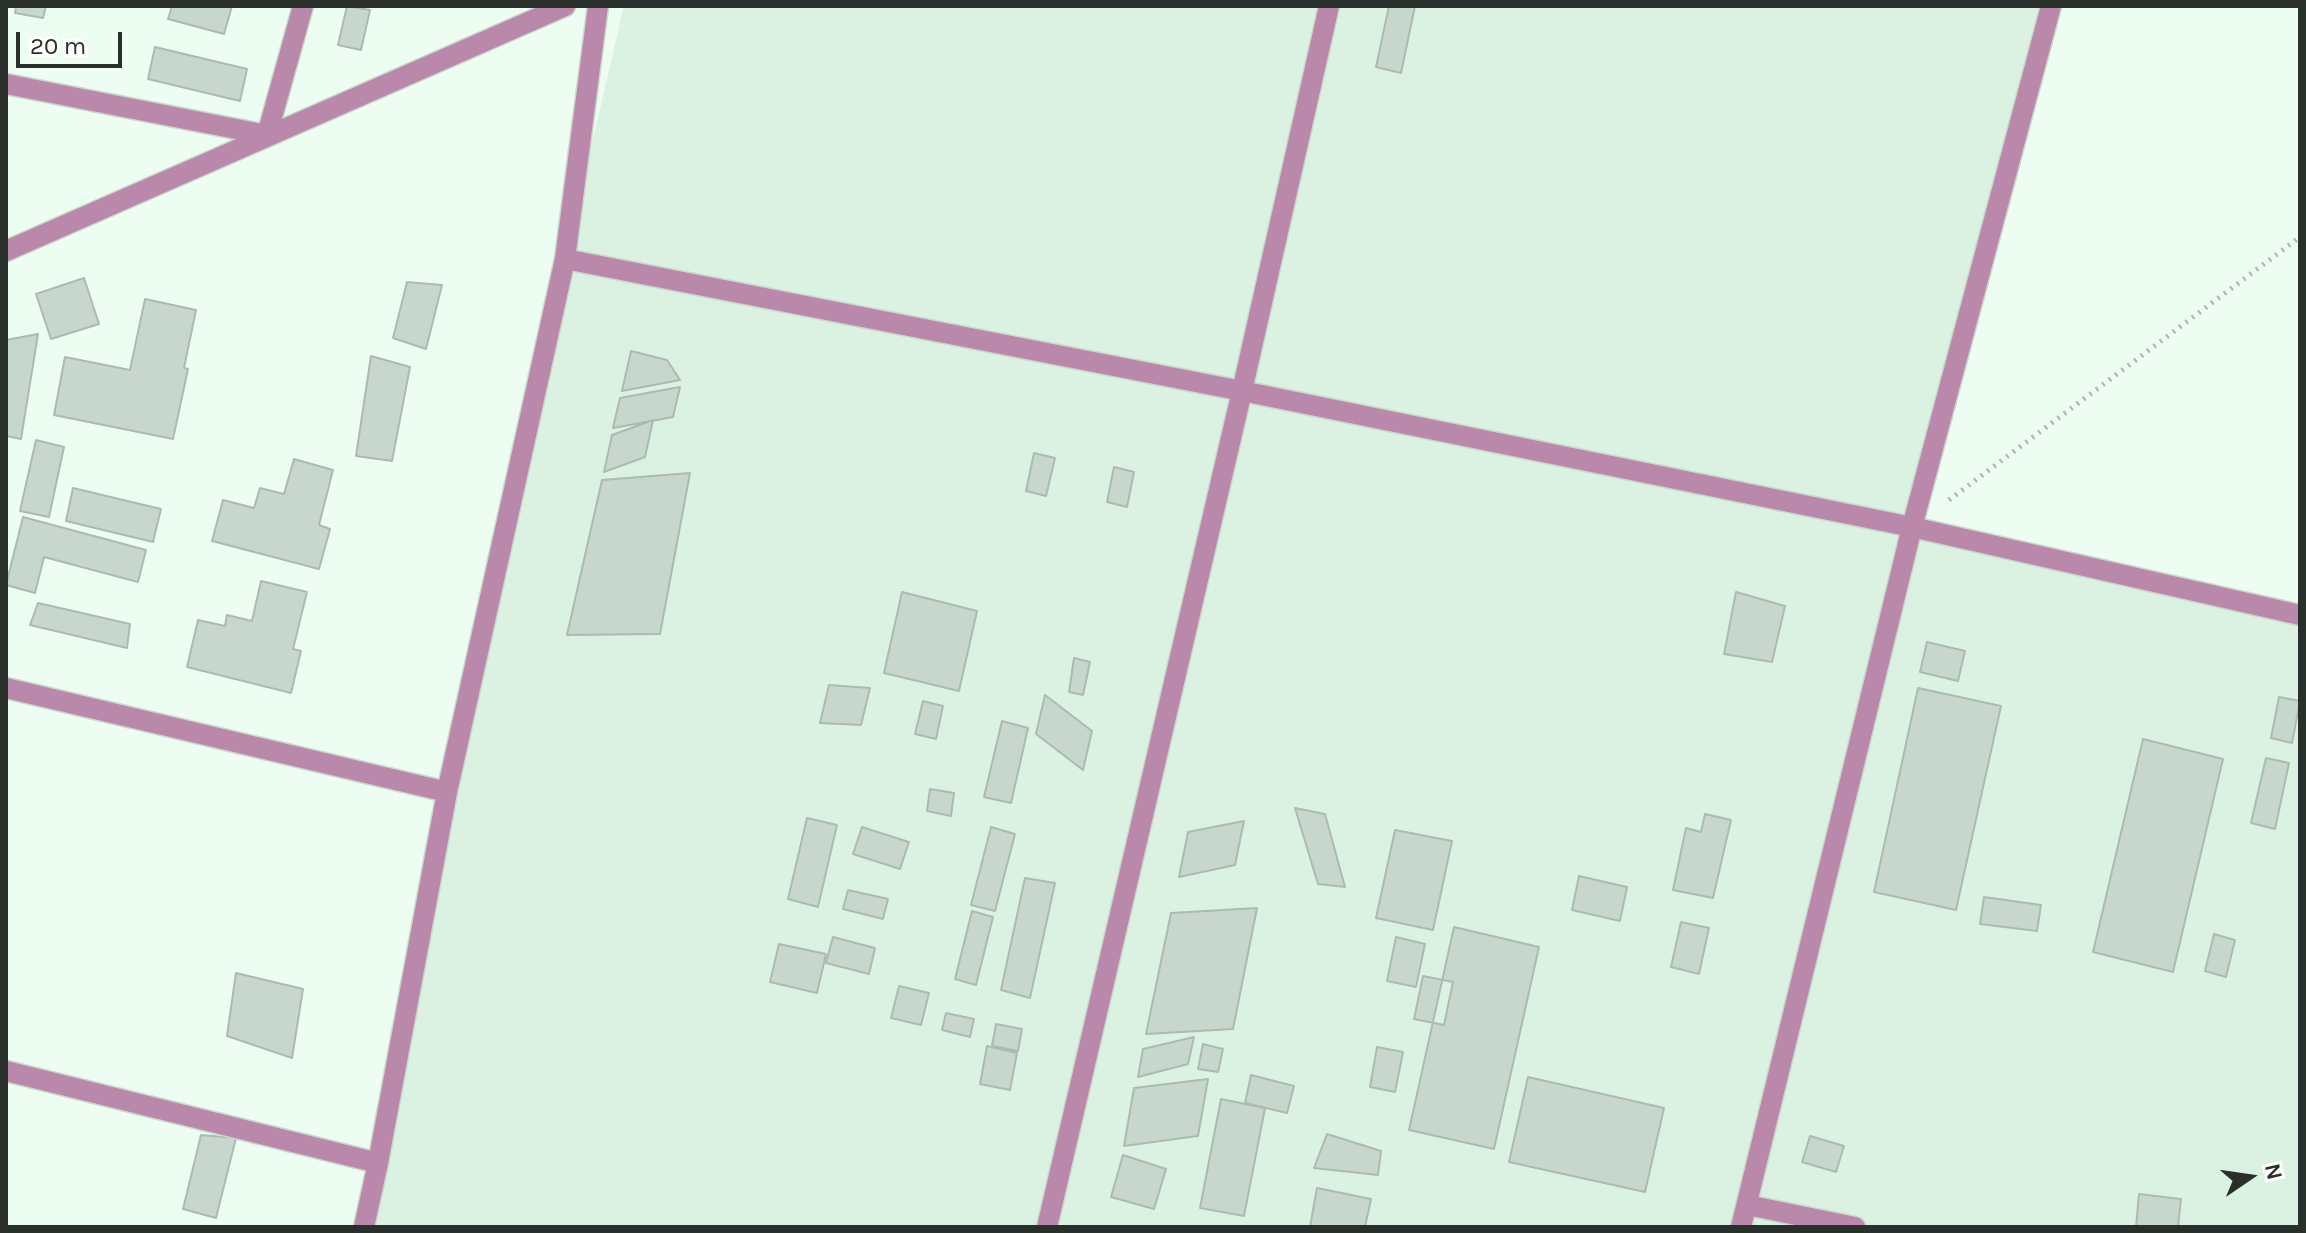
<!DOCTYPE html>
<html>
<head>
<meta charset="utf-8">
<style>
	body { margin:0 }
	#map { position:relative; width:2306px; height:1233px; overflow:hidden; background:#edfdf2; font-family:Karla,sans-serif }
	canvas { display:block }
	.frame { position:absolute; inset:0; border:8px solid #292f2b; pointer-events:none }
	.north { position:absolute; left:2210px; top:1137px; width:80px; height:80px; -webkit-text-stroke:6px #fff; paint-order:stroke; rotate:77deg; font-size:22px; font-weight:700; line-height:32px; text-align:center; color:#292f2b }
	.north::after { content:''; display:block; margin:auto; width:28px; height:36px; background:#292f2b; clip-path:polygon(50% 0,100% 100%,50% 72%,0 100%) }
	.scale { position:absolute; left:16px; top:32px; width:106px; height:36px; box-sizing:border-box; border:4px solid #292f2b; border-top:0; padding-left:10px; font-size:24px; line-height:28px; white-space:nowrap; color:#292f2b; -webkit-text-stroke:6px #fff; paint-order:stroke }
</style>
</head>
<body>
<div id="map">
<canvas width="2306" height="1233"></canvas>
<div class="frame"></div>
<div class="north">N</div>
<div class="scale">20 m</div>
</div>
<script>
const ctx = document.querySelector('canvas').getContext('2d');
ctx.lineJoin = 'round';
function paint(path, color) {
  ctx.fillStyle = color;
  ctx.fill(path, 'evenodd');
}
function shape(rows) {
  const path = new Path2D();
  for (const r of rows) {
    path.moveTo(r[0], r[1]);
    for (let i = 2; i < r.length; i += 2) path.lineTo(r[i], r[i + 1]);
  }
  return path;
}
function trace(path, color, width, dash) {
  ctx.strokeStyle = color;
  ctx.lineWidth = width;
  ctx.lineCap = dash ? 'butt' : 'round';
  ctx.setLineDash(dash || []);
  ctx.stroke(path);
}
const built = shape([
	[624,6,2051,6,1912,527,2300,615,2300,1227,364,1227,565,259]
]);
const building = shape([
	[16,6,46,6,43,18,15,13,16,6],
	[172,6,232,6,224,34,168,19,172,6],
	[347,6,370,10,361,50,338,45,347,6],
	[1389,6,1415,6,1401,73,1376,67,1389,6],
	[155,47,247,69,240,101,148,79,155,47],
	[84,278,99,324,51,339,36,294,84,278],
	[407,282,442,285,426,349,393,338,407,282],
	[145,299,196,310,184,368,188,369,173,439,54,415,65,357,130,370,145,299],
	[38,334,21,439,6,436,6,340,38,334],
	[631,351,667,360,680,380,622,391,631,351],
	[371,356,410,367,392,461,356,456,371,356],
	[680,387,673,417,613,428,620,398,680,387],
	[653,420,645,457,604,472,612,435,653,420],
	[36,440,64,447,49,517,20,511,36,440],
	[1034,453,1055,458,1046,496,1026,491,1034,453],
	[294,459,333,470,319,525,330,529,319,569,212,541,223,500,254,508,260,488,284,494,294,459],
	[1114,467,1134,472,1127,507,1107,502,1114,467],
	[690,473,660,634,567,635,602,480,690,473],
	[73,488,161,509,153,542,66,521,73,488],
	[23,517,146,550,138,582,44,557,35,593,6,585,23,517],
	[261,581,307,592,293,649,301,651,291,693,187,667,198,620,225,626,227,615,252,621,261,581],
	[902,592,977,611,959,691,884,673,902,592],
	[1736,592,1785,606,1772,662,1724,654,1736,592],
	[38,603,130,624,127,648,30,625,38,603],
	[1927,642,1965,651,1958,681,1920,672,1927,642],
	[1074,658,1090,662,1083,695,1069,692,1074,658],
	[829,685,870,688,861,725,820,723,829,685],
	[1918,688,2001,706,1956,910,1874,892,1918,688],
	[1045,695,1092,731,1083,770,1036,734,1045,695],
	[2279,697,2300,701,2292,743,2271,738,2279,697],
	[923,701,943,706,936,739,915,734,923,701],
	[1002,721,1028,728,1011,803,984,797,1002,721],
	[2143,739,2223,759,2173,972,2093,952,2143,739],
	[2266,758,2289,763,2275,829,2251,823,2266,758],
	[930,789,954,793,951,816,927,811,930,789],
	[1295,808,1325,814,1345,887,1318,884,1295,808],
	[1705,814,1731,820,1713,898,1673,890,1686,828,1701,832,1705,814],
	[807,818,837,825,818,907,788,899,807,818],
	[1244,821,1235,865,1179,877,1188,832,1244,821],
	[862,827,909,842,900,869,853,854,862,827],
	[991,827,1015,834,995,911,971,905,991,827],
	[1395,830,1452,841,1433,930,1376,918,1395,830],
	[1579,876,1627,887,1620,921,1572,910,1579,876],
	[1025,878,1055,883,1030,998,1001,990,1025,878],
	[848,890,888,899,883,919,843,909,848,890],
	[1984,897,2041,905,2037,931,1980,924,1984,897],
	[1257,908,1233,1029,1146,1034,1171,913,1257,908],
	[972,911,993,917,976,985,955,979,972,911],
	[1681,922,1709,928,1699,974,1671,967,1681,922],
	[1454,927,1539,947,1494,1149,1409,1130,1454,927],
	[2214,934,2235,940,2226,977,2205,971,2214,934],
	[833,937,875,948,869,974,826,963,833,937],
	[1396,937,1425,944,1416,987,1387,981,1396,937],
	[779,944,826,954,817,993,770,982,779,944],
	[236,973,303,989,292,1058,227,1036,236,973],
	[1423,976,1453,982,1444,1025,1414,1019,1423,976],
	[899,986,929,993,921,1025,891,1018,899,986],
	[946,1013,974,1019,970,1037,942,1030,946,1013],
	[996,1024,1022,1029,1018,1051,992,1046,996,1024],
	[1194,1037,1188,1064,1138,1077,1143,1049,1194,1037],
	[1203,1044,1223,1049,1218,1072,1198,1069,1203,1044],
	[987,1046,1017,1053,1010,1090,980,1084,987,1046],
	[1377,1047,1403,1052,1395,1092,1370,1087,1377,1047],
	[1251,1075,1294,1086,1287,1113,1245,1103,1251,1075],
	[1528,1077,1664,1108,1645,1192,1509,1162,1528,1077],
	[1208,1079,1198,1136,1124,1146,1134,1088,1208,1079],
	[1221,1099,1265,1108,1244,1216,1200,1208,1221,1099],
	[1327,1134,1381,1151,1378,1175,1314,1168,1327,1134],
	[201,1135,236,1138,216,1218,183,1209,201,1135],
	[1810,1136,1844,1146,1836,1172,1802,1162,1810,1136],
	[1123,1155,1166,1169,1154,1209,1111,1197,1123,1155],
	[1317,1188,1371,1199,1365,1227,1310,1227,1317,1188],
	[2139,1194,2181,1199,2178,1227,2136,1227,2139,1194]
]);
const path = shape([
	[1949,500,2300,237]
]);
const street = shape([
	[6,84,267,135,303,6],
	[6,251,565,6],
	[565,259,1242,391,1912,527,2300,615],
	[6,688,447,792],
	[6,1071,378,1163],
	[1747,1205,1855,1227],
	[364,1227,378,1163,447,792,565,259,598,6],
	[1047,1227,1242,391,1329,6],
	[1741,1227,1912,527,2051,6]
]);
paint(built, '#dbf2e3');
paint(building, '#c8d7cd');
trace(building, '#acbbb1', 2);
trace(street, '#cad8ce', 23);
trace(path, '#a9b5ad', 5, [2, 6]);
trace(street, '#ba88ab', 20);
</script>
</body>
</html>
